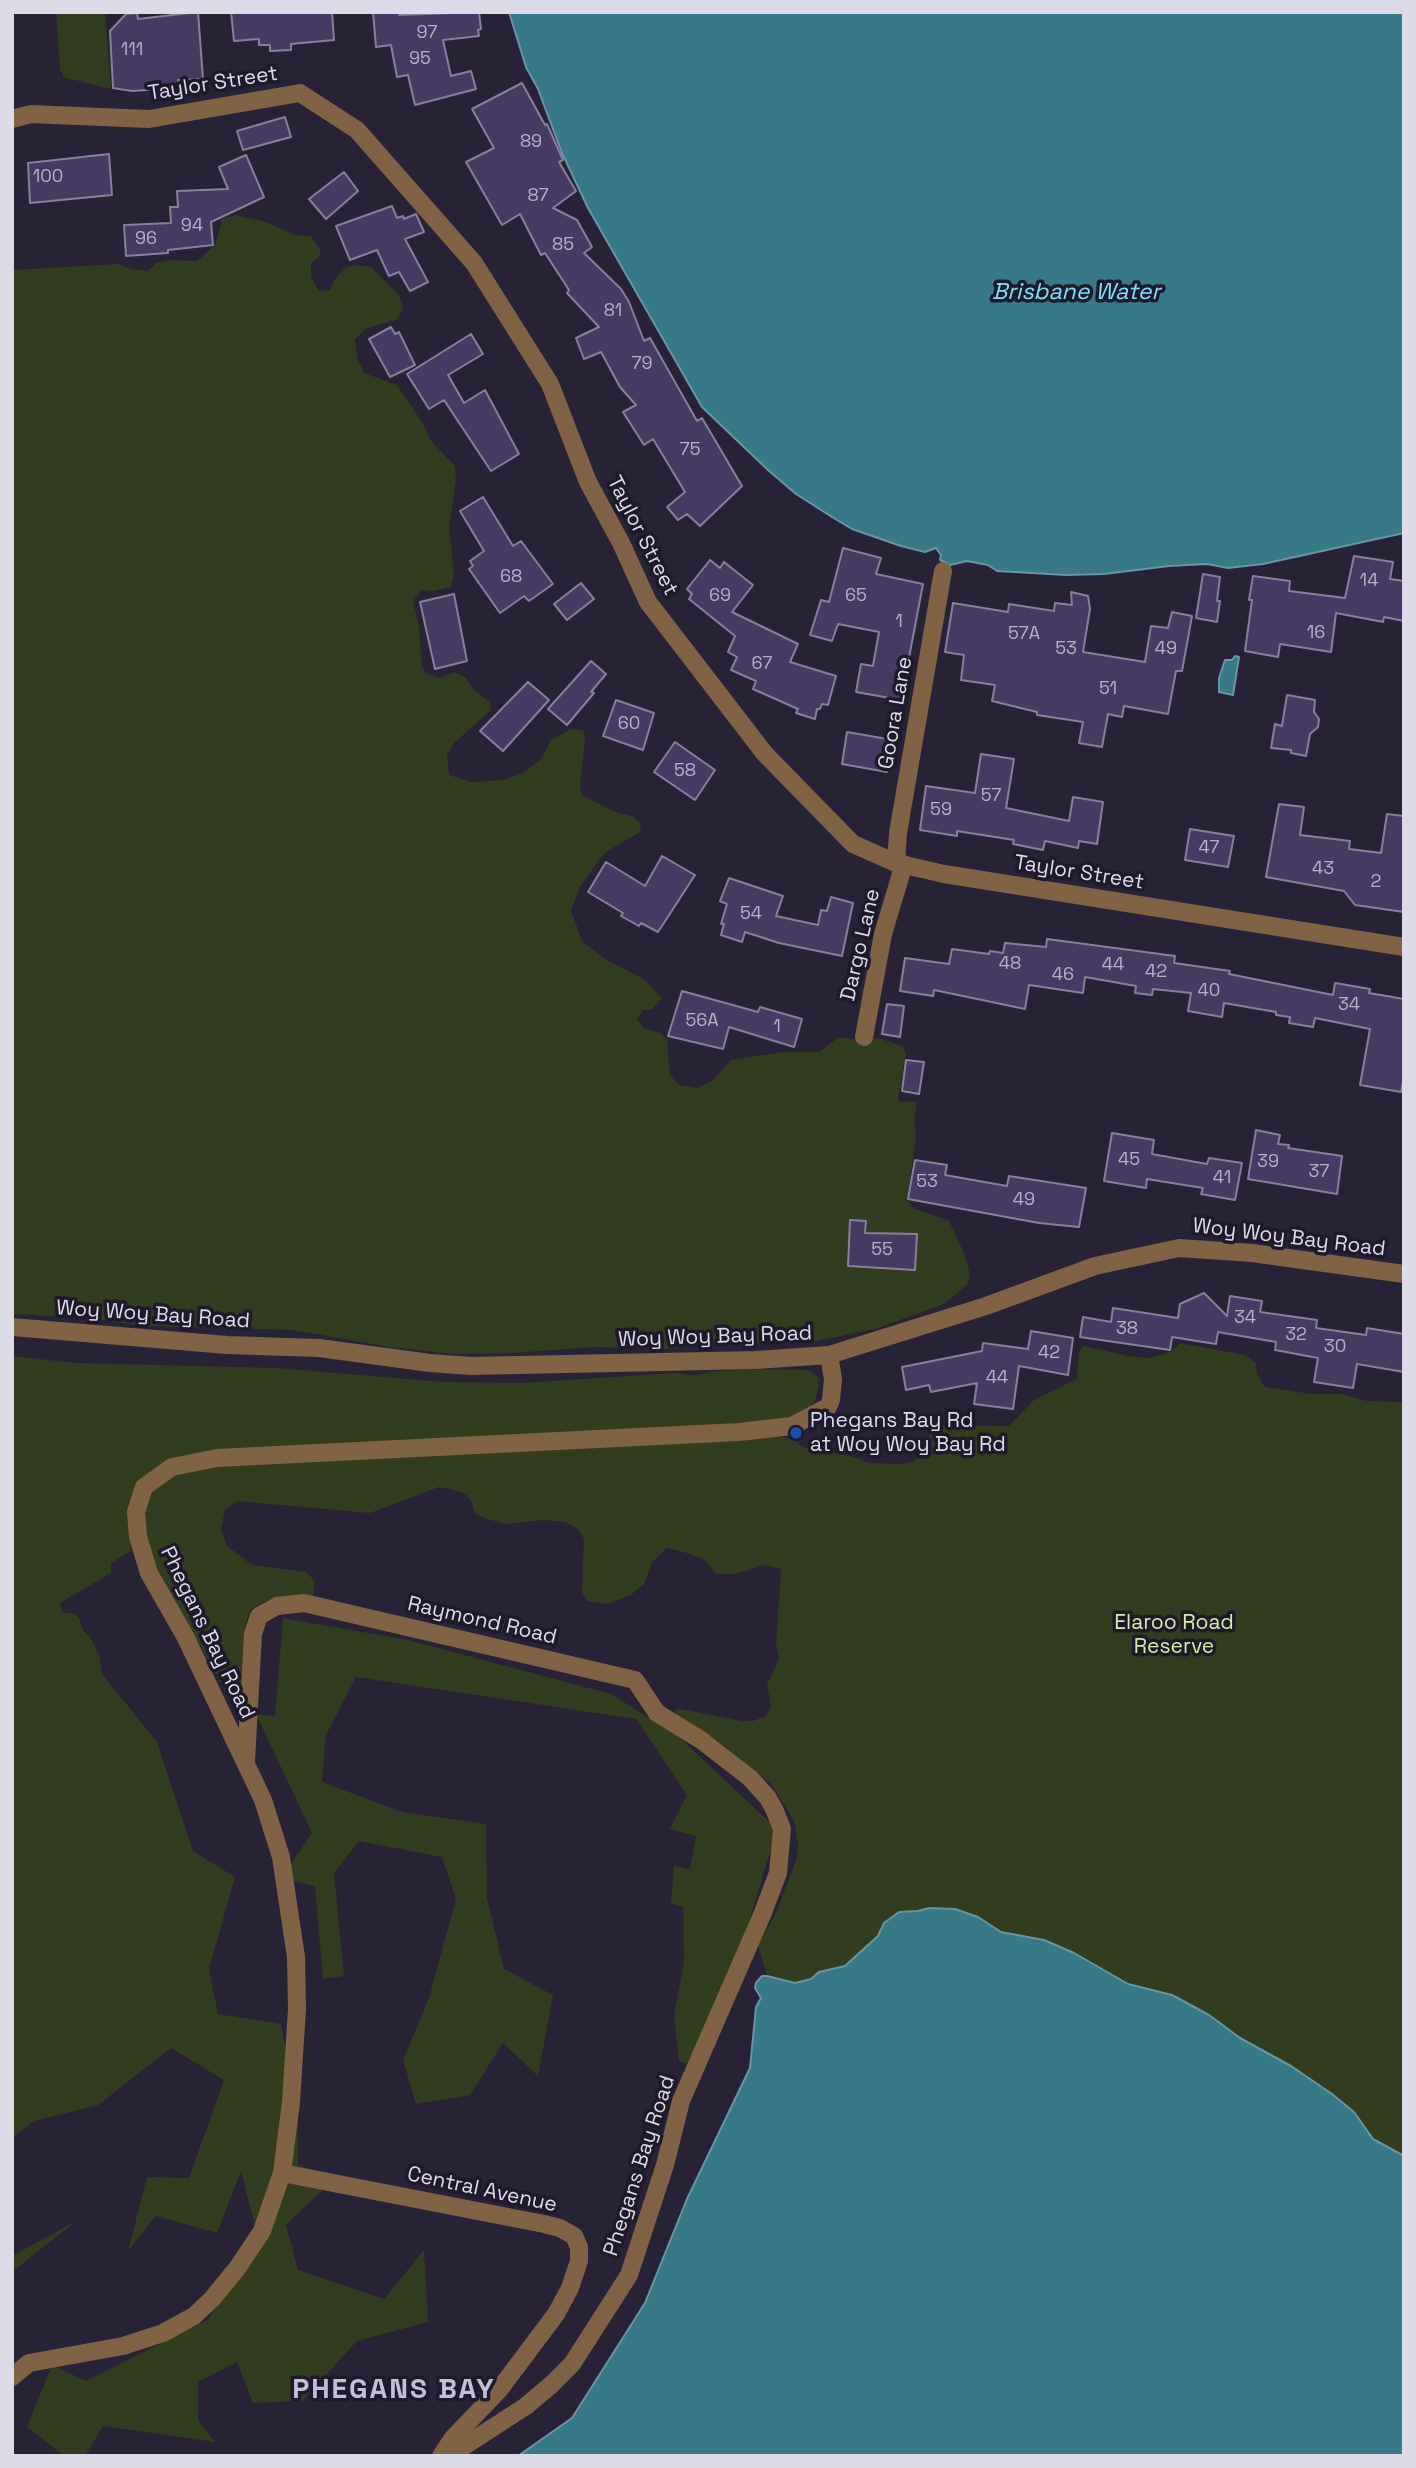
<!DOCTYPE html>
<html>
<head>
<meta charset="utf-8">
<style>
	body { margin:0 }
	#map { position:relative; width:1416px; height:2468px; overflow:hidden; background:#282237; font-family:"Space Grotesk",sans-serif }
	canvas { display:block }
	.frame { position:absolute; inset:0; border:14px solid #dedbe8; pointer-events:none }
</style>
</head>
<body>
<div id="map">
<canvas width="1416" height="2468"></canvas>
<div class="frame"></div>
</div>
<script>
const ctx = document.querySelector('canvas').getContext('2d');
ctx.lineJoin = 'round';
function paint(path, color) {
  ctx.fillStyle = color;
  ctx.fill(path, 'evenodd');
}
function shape(rows) {
  const path = new Path2D();
  for (const r of rows) {
    path.moveTo(r[0], r[1]);
    for (let i = 2; i < r.length; i += 2) path.lineTo(r[i], r[i + 1]);
  }
  return path;
}
function trace(path, color, width, dash) {
  ctx.strokeStyle = color;
  ctx.lineWidth = width;
  ctx.lineCap = dash ? 'butt' : 'round';
  ctx.setLineDash(dash || []);
  ctx.stroke(path);
}
function drawText(font, color, halo, rows, align = 'center') {
  ctx.font = font + ' "Space Grotesk",sans-serif';
  ctx.lineWidth = 7;
  ctx.setLineDash([]);
  ctx.textBaseline = 'middle';
  ctx.strokeStyle = halo;
  ctx.fillStyle = color;
  for (const [text, x, y, turn = 0] of rows) {
    ctx.save();
    ctx.translate(x, y);
    ctx.rotate((+turn || 0) * Math.PI / 180);
    ctx.textAlign = isNaN(turn) ? turn : align;
    if (halo) ctx.strokeText(text, 0, 0);
    ctx.fillText(text, 0, 0);
    ctx.restore();
  }
}
const green = shape([
	[56,12,105,12,111,89,63,77,63,72,60,71],
	[235,215,266,222,295,235,311,236,320,249,320,256,311,263,311,277,319,291,330,290,335,279,346,267,358,265,371,267,398,294,403,307,398,319,365,329,355,339,357,357,364,373,397,385,424,425,431,441,455,466,456,481,449,527,454,574,451,587,433,591,422,590,413,601,419,626,422,667,427,674,440,678,454,672,466,678,474,690,490,702,491,710,454,743,447,756,449,775,472,782,504,780,523,773,541,759,551,740,571,729,583,730,585,738,580,788,582,795,615,812,634,817,641,824,640,832,606,852,596,864,580,887,571,910,582,941,607,960,645,980,662,998,652,1009,643,1010,637,1019,644,1028,661,1033,667,1040,670,1075,679,1085,697,1088,712,1081,731,1060,784,1052,819,1052,839,1037,859,1040,878,1038,902,1046,906,1053,898,1099,899,1102,917,1101,914,1120,916,1136,907,1199,913,1208,949,1221,964,1253,970,1274,968,1284,944,1304,875,1329,816,1341,709,1344,664,1349,593,1347,514,1353,452,1354,390,1347,292,1330,145,1326,88,1318,12,1314,12,270,118,264,131,269,148,271,156,263,169,260,197,261,216,244,222,219],
	[1180,1343,1246,1355,1256,1363,1257,1374,1265,1387,1311,1394,1342,1394,1367,1401,1404,1402,1404,2156,1373,2139,1354,2112,1291,2066,1240,2038,1209,2015,1172,1995,1128,1984,1074,1953,1001,1932,978,1917,929,1908,918,1911,899,1912,884,1923,878,1936,845,1966,819,1972,811,1979,795,1983,767,1976,758,1945,775,1915,797,1858,798,1843,794,1821,772,1785,717,1740,675,1714,676,1709,680,1709,743,1721,753,1721,766,1716,771,1707,767,1685,779,1659,776,1644,781,1569,765,1565,735,1574,716,1574,705,1560,684,1552,667,1548,652,1562,644,1584,631,1595,607,1604,587,1601,582,1592,584,1539,578,1529,565,1522,544,1520,507,1524,483,1518,474,1512,471,1500,462,1492,439,1487,370,1513,237,1501,225,1510,221,1529,227,1546,252,1565,306,1572,315,1581,313,1596,306,1594,285,1596,265,1601,251,1609,246,1623,240,1705,233,1705,153,1561,145,1534,144,1510,150,1492,173,1475,217,1466,772,1435,795,1439,802,1447,855,1457,868,1463,901,1464,913,1462,921,1452,934,1425,1009,1426,1034,1400,1077,1379,1079,1352,1084,1346,1128,1356,1150,1358,1171,1352],
	[12,1356,76,1363,277,1368,443,1382,523,1383,673,1373,695,1375,716,1371,763,1369,808,1370,818,1377,819,1386,815,1401,806,1411,785,1419,761,1423,359,1443,167,1462,129,1535,131,1551,111,1563,111,1573,60,1603,62,1612,75,1614,80,1620,83,1630,90,1637,99,1655,102,1674,157,1742,193,1851,235,1877,209,1969,218,2014,281,2024,298,2117,298,2165,336,2177,286,2225,298,2270,384,2299,424,2250,428,2322,357,2341,302,2401,253,2403,237,2362,198,2382,198,2420,215,2442,103,2426,85,2456,64,2456,27,2427,52,2365,86,2381,208,2320,257,2234,241,2171,217,2233,156,2216,128,2251,147,2177,189,2178,224,2080,171,2048,98,2105,34,2121,12,2138],
	[283,1618,408,1640,611,1694,679,1737,777,1829,745,1935,689,2064,679,2061,674,2016,684,1962,683,1907,671,1903,674,1866,690,1869,696,1836,670,1829,687,1795,636,1719,356,1677,326,1735,322,1782,402,1812,486,1824,487,1898,504,1969,553,1995,538,2076,503,2043,470,2095,416,2104,403,2060,429,1998,456,1899,442,1857,359,1841,334,1873,344,1976,323,1979,315,1886,281,1879,312,1833,256,1714,275,1716],
	[76,2221,27,2260,12,2272,12,2256]
]);
const water = shape([
	[509,12,1404,12,1404,533,1263,564,1228,568,1207,564,1169,566,1104,574,1066,575,997,571,988,565,967,561,950,565,940,560,941,555,936,548,925,552,901,546,852,529,832,517,796,494,768,470,702,407,588,208,562,153,538,89,526,67,509,12],
	[1235,656,1239,657,1233,695,1219,692,1219,678,1225,660,1232,660,1235,656],
	[929,1908,955,1909,978,1917,1001,1932,1044,1940,1074,1953,1128,1984,1172,1995,1209,2015,1240,2038,1291,2066,1332,2094,1354,2112,1373,2139,1404,2156,1404,2456,518,2456,572,2418,645,2303,687,2199,750,2068,756,2007,761,1998,755,1988,756,1983,762,1976,767,1976,795,1983,811,1979,819,1972,845,1966,878,1936,884,1923,899,1912,918,1911,929,1908]
]);
const building = shape([
	[198,12,203,79,178,80,179,88,132,91,113,88,110,31,126,14,137,13,138,19,198,12],
	[231,12,332,12,334,40,291,44,291,50,270,51,270,45,259,45,259,39,234,41,231,12],
	[373,12,399,12,399,15,479,12,481,29,478,30,479,36,443,40,451,76,471,71,476,89,415,105,408,75,397,77,391,45,376,47,373,12],
	[522,83,545,125,547,124,563,160,559,162,576,191,553,208,577,220,592,247,584,253,621,289,629,302,644,341,650,338,697,421,702,418,742,486,700,526,687,514,678,520,667,507,685,492,653,439,644,445,623,412,636,405,620,387,601,352,584,359,576,338,599,327,567,293,569,290,545,253,541,255,520,214,502,225,466,162,494,148,472,109,522,83],
	[285,117,291,137,243,150,237,131,285,117],
	[109,154,112,195,30,203,28,163,109,154],
	[246,155,264,197,211,222,213,245,168,250,168,253,126,256,124,225,171,223,170,207,178,207,177,191,228,189,219,167,246,155],
	[344,172,358,191,326,219,309,199,344,172],
	[392,206,397,218,403,216,404,219,416,214,424,232,405,239,428,282,410,291,399,272,389,276,377,250,350,260,336,226,392,206],
	[391,327,395,334,399,332,415,365,390,377,369,339,391,327],
	[471,334,483,354,448,375,464,403,485,390,519,454,491,471,444,400,429,409,407,374,471,334],
	[483,497,513,546,521,541,553,584,529,601,524,596,500,613,469,569,473,566,470,561,484,551,460,511,483,497],
	[843,548,881,558,876,574,923,584,901,700,856,692,861,664,873,666,879,632,838,624,832,641,810,635,821,600,829,602,843,548],
	[1354,556,1393,562,1390,579,1404,581,1404,621,1384,617,1383,622,1336,613,1331,652,1280,644,1278,657,1245,651,1252,600,1249,600,1253,576,1290,581,1289,591,1345,598,1354,556],
	[710,560,720,568,724,562,753,585,732,612,798,644,790,662,836,676,828,705,822,704,820,709,817,709,815,719,796,713,798,709,753,689,756,681,731,670,737,657,728,652,735,636,689,599,692,594,687,589,710,560],
	[1203,574,1220,577,1217,601,1220,601,1217,622,1196,618,1203,574],
	[581,583,594,599,567,620,554,604,581,583],
	[1071,592,1088,596,1090,609,1083,652,1145,662,1151,626,1168,628,1172,612,1192,616,1182,671,1176,671,1168,714,1124,706,1122,717,1108,714,1102,747,1079,743,1083,722,1037,715,1037,712,992,701,995,685,961,680,964,655,945,652,953,603,1008,612,1009,604,1054,611,1055,603,1072,605,1071,592],
	[454,594,467,661,435,669,420,602,454,594],
	[591,661,606,674,591,692,594,693,567,725,548,709,591,661],
	[528,682,549,700,503,751,480,731,528,682],
	[1287,695,1315,700,1314,712,1319,719,1318,727,1310,734,1306,756,1291,753,1291,750,1271,748,1275,724,1282,726,1287,695],
	[616,700,654,713,643,750,603,736,616,700],
	[847,732,893,740,887,772,842,764,847,732],
	[675,742,715,770,695,800,654,772,675,742],
	[981,754,1014,759,1006,808,1069,821,1073,797,1103,802,1097,844,1079,841,1078,848,1045,841,1043,850,1013,844,1014,840,957,831,957,836,920,830,926,786,975,793,981,754],
	[1279,804,1304,807,1300,835,1350,841,1349,849,1381,853,1387,814,1404,816,1404,912,1355,905,1344,891,1266,877,1279,804],
	[1190,829,1234,836,1228,867,1185,860,1190,829],
	[662,856,695,875,658,932,641,923,639,926,621,916,623,913,588,892,606,862,645,886,662,856],
	[729,878,783,896,776,916,818,925,821,910,827,911,831,897,853,903,842,956,779,943,745,932,742,942,721,935,724,924,721,924,727,904,720,901,729,878],
	[1047,939,1175,956,1174,963,1230,971,1229,974,1333,995,1335,983,1370,989,1369,993,1404,999,1404,1078,1401,1092,1360,1085,1370,1029,1315,1018,1313,1027,1289,1023,1290,1017,1276,1015,1276,1012,1224,1003,1222,1017,1188,1011,1191,993,1153,989,1152,995,1135,993,1136,986,1085,977,1083,993,1029,985,1025,1009,934,990,933,996,900,991,905,958,949,964,952,949,989,954,990,951,1003,953,1005,943,1046,947,1047,939],
	[682,991,758,1012,760,1007,802,1019,794,1047,729,1027,723,1049,668,1036,682,991],
	[887,1004,904,1006,900,1037,882,1034,887,1004],
	[906,1060,924,1062,919,1094,902,1091,906,1060],
	[1256,1130,1280,1135,1278,1144,1289,1145,1288,1148,1342,1156,1337,1194,1248,1179,1256,1130],
	[1112,1133,1154,1140,1152,1154,1207,1164,1209,1158,1242,1163,1235,1200,1201,1194,1203,1188,1147,1179,1146,1188,1104,1181,1112,1133],
	[915,1160,947,1165,945,1175,1007,1186,1009,1176,1086,1188,1079,1227,1039,1223,908,1199,915,1160],
	[850,1220,866,1221,865,1233,917,1234,915,1270,848,1266,850,1220],
	[1204,1293,1227,1316,1230,1296,1262,1301,1260,1312,1317,1320,1316,1328,1366,1335,1367,1328,1404,1334,1404,1372,1357,1364,1353,1388,1314,1382,1318,1358,1275,1350,1276,1342,1218,1332,1216,1344,1172,1337,1170,1350,1080,1337,1083,1317,1111,1322,1113,1308,1178,1318,1180,1304,1204,1293],
	[1031,1331,1073,1338,1068,1375,1019,1366,1013,1409,974,1404,977,1383,931,1392,929,1385,906,1390,902,1367,982,1351,983,1343,1028,1349,1031,1331]
]);
const minor = shape([
	[12,119,31,114,149,119,300,93,357,130,474,263,550,384,588,482,621,543,648,602,765,754,853,844,896,863,944,874,1404,947],
	[896,863,898,833,943,571],
	[864,1037,883,934,904,864],
	[12,1327,227,1345,319,1348,430,1363,471,1366,756,1360,829,1355,986,1306,1095,1266,1179,1248,1252,1253,1404,1274],
	[246,1761,253,1634,259,1616,277,1606,304,1603,635,1680,657,1713,701,1740,750,1778,768,1798,775,1811,782,1829,778,1873,762,1915,681,2101,665,2165,629,2275,572,2364,551,2385,526,2406,449,2456],
	[282,2173,544,2224,560,2228,574,2236,579,2247,579,2261,570,2288,556,2314,499,2390,453,2438,441,2456],
	[12,2377,29,2363,123,2346,163,2333,194,2316,212,2299,238,2267,262,2231,282,2173,291,2102,297,2009,296,1957,281,1857,263,1800,185,1636,149,1573,138,1537,136,1512,144,1487,172,1467,217,1458,739,1432,792,1426,828,1407,831,1400,833,1379,829,1355]
]);
const markers = [
	[796,1433,7,"#1a4fb4"]
];
const numberNames = [
	["97",427,33],
	["111",132,50],
	["95",420,59],
	["89",531,142],
	["100",48,177],
	["87",538,196],
	["94",192,226],
	["96",146,239],
	["85",563,245],
	["81",613,311],
	["79",642,364],
	["75",690,450],
	["68",511,577],
	["14",1369,581],
	["69",720,596],
	["65",856,596],
	["1",899,622],
	["16",1316,633],
	["57A",1024,634],
	["53",1066,649],
	["49",1166,649],
	["67",762,664],
	["51",1108,689],
	["60",629,724],
	["58",685,771],
	["57",991,796],
	["59",941,810],
	["47",1209,848],
	["43",1323,869],
	["2",1376,882],
	["54",751,914],
	["48",1010,964],
	["44",1113,965],
	["42",1156,972],
	["46",1063,975],
	["40",1209,991],
	["34",1349,1005],
	["56A",702,1021],
	["1",777,1027],
	["45",1129,1160],
	["39",1268,1162],
	["37",1319,1172],
	["41",1222,1178],
	["53",927,1182],
	["49",1024,1200],
	["55",882,1250],
	["34",1245,1318],
	["38",1127,1329],
	["32",1296,1335],
	["30",1335,1347],
	["42",1049,1353],
	["44",997,1378]
];
const streetNames = [
	["Taylor Street",213,84,-9],
	["Taylor Street",642,536,63],
	["Goora Lane",896,713,-80],
	["Taylor Street",1079,873,9],
	["Dargo Lane",861,945,-77],
	["Woy Woy Bay Road",1289,1238,7],
	["Woy Woy Bay Road",153,1315,4],
	["Woy Woy Bay Road",715,1337,-2],
	["Raymond Road",482,1621,13],
	["Phegans Bay Road",207,1633,64],
	["Phegans Bay Road",640,2166,-72],
	["Central Avenue",482,2190,12]
];
const poiNames = [
	["Phegans Bay Rd",810,1421],
	["at Woy Woy Bay Rd",810,1445]
];
const parkNames = [
	["Elaroo Road",1174,1623],
	["Reserve",1174,1647]
];
const waterNames = [
	["Brisbane Water",1076,293]
];
const districtNames = [
	["PHEGANS BAY",394,2390]
];
paint(green, '#323c1e');
paint(water, '#377986');
trace(water, '#6996a3', 2);
paint(building, '#463962');
trace(building, '#878099', 2);
trace(minor, '#806345', 18);
for (const [x, y, r, color] of markers) {
  const dot = new Path2D();
  dot.arc(x, y, r, 0, 2 * Math.PI);
  ctx.fillStyle = color;
  ctx.fill(dot);
  trace(dot, '#1f192c', 2.5);
}
drawText('18px', '#b8b2c6', null, numberNames);
drawText('21px', '#dedbe8', '#1f192c', streetNames);
drawText('21px', '#dedbe8', '#1f192c', poiNames, 'left');
drawText('21px', '#d4eea4', '#1f192c', parkNames);
drawText('italic 23px', '#7be1f6', '#1f192c', waterNames);
ctx.letterSpacing = '2px';
drawText('bold 28px', '#c5bed8', '#1f192c', districtNames);
ctx.letterSpacing = '0px';
</script>
</body>
</html>
